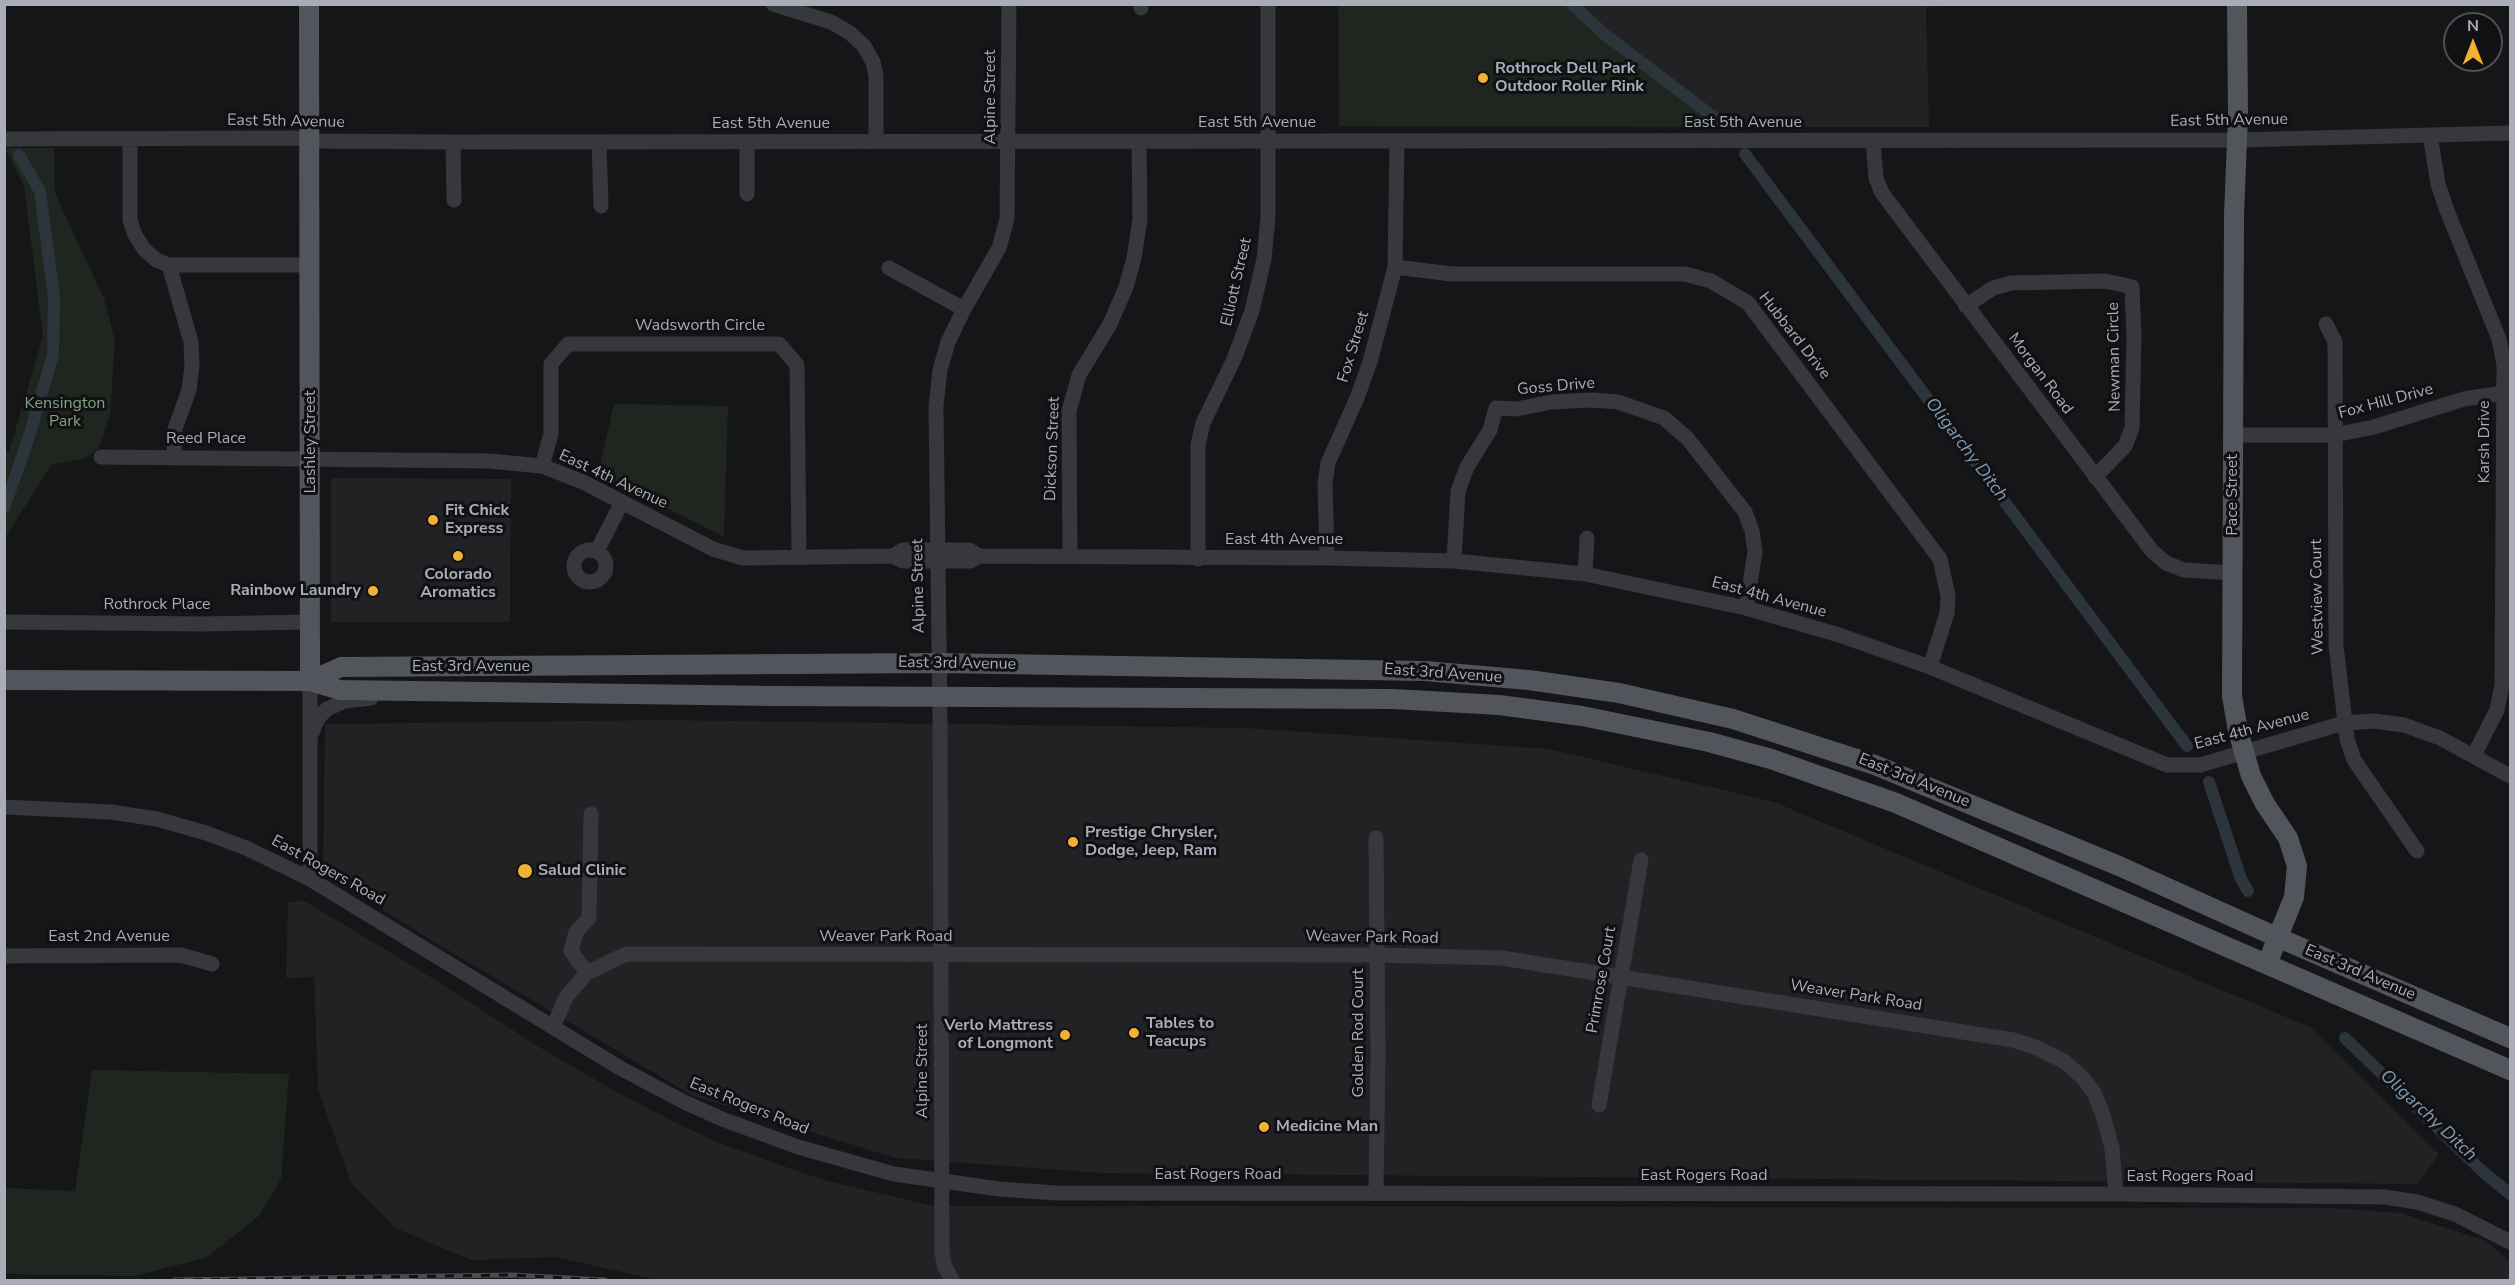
<!DOCTYPE html>
<html>
<head>
<meta charset="utf-8">
<style>
	body { margin:0 }
	#map { position:relative; width:2515px; height:1285px; overflow:hidden; background:#161618; font-family:"Nunito Sans",sans-serif }
	canvas { display:block }
	.frame { position:absolute; inset:0; border:6px solid #a8adb8; pointer-events:none }
	.north { position:absolute; left:2443px; top:12px; width:60px; height:60px; box-sizing:border-box; background:#111113; border:2px solid #4d4f55; border-radius:50%; rotate:0deg; font-size:16px; font-weight:700; line-height:24px; text-align:center; color:#a8adb8 }
	.north::after { content:''; display:block; margin:auto; width:21px; height:27px; background:#f2b134; clip-path:polygon(50% 0,100% 100%,50% 72%,0 100%) }
</style>
</head>
<body>
<div id="map">
<canvas width="2515" height="1285"></canvas>
<div class="frame"></div>
<div class="north">N</div>
</div>
<script>
const ctx = document.querySelector('canvas').getContext('2d');
ctx.lineJoin = 'round';
function paint(path, color) {
  ctx.fillStyle = color;
  ctx.fill(path, 'evenodd');
}
function shape(rows) {
  const path = new Path2D();
  for (const r of rows) {
    if (r.length === 3) {
      path.moveTo(r[0] + r[2], r[1]);
      path.arc(r[0], r[1], r[2], 0, 2 * Math.PI);
      continue;
    }
    path.moveTo(r[0], r[1]);
    for (let i = 2; i < r.length; i += 2) path.lineTo(r[i], r[i + 1]);
  }
  return path;
}
function trace(path, color, width, dash) {
  ctx.strokeStyle = color;
  ctx.lineWidth = width;
  ctx.lineCap = dash ? 'butt' : 'round';
  ctx.setLineDash(dash || []);
  ctx.stroke(path);
}
function drawText(font, color, halo, rows, align = 'center') {
  ctx.font = font + ' "Nunito Sans",sans-serif';
  ctx.lineWidth = 6;
  ctx.setLineDash([]);
  ctx.textBaseline = 'middle';
  ctx.strokeStyle = halo;
  ctx.fillStyle = color;
  for (const [text, x, y, turn = 0] of rows) {
    ctx.save();
    ctx.translate(x, y);
    ctx.rotate((+turn || 0) * Math.PI / 180);
    ctx.textAlign = isNaN(turn) ? turn : align;
    if (halo) ctx.strokeText(text, 0, 0);
    ctx.fillText(text, 0, 0);
    ctx.restore();
  }
}
const built = shape([
	[1981,4,1926,7,1929,127,1725,127,1604,34,1572,5],
	[331,478,511,479,510,622,331,622],
	[664,720,1246,728,1549,749,1774,802,2310,1027,2439,1154,2417,1184,1103,1173,896,1158,693,1096,421,934,323,871,325,724],
	[303,900,442,984,534,1044,613,1090,678,1124,717,1142,794,1170,828,1181,933,1206,2329,1208,2401,1213,2486,1241,2510,1261,2510,1280,659,1280,555,1257,471,1260,395,1228,351,1183,318,1089,314,977,286,978,288,903]
]);
const green = shape([
	[1338,5,1572,5,1604,34,1725,127,1339,126],
	[5,148,54,148,55,193,104,299,115,340,110,414,99,448,84,459,51,465,5,538,5,452,9,452,43,336,24,186],
	[614,404,728,406,724,537,598,473],
	[92,1070,289,1074,281,1179,259,1216,206,1258,134,1276,5,1274,5,1188,75,1191]
]);
const canal = shape([
	[1572,4,1604,34,1723,124],
	[1745,154,2187,746],
	[4,508,27,443,53,355,54,297,40,191,19,155],
	[2209,782,2241,879,2248,891],
	[2345,1038,2482,1171,2510,1194]
]);
const minor = shape([
	[773,4,831,22,850,33,864,46,873,62,876,75,876,141],
	[1141,4,1141,8],
	[2430,135,2438,184,2446,208,2499,339,2504,365,2502,685,2497,710,2474,755],
	[4,139,296,138,311,141,453,142,2237,140,2510,133],
	[130,139,130,220,135,235,144,249,156,260,169,265,191,342,192,366,189,390,175,429,174,457],
	[1873,141,1876,178,1882,193,2152,551,2166,563,2184,570,2232,573],
	[453,142,454,200],
	[599,142,601,206],
	[747,142,747,194],
	[169,265,310,265],
	[1395,267,1452,274,1685,274,1711,281,1748,303,1940,559,1948,596,1947,613,1930,667],
	[889,268,964,309],
	[1966,306,1993,288,2011,283,2106,281,2132,287,2134,335,2132,428,2125,446,2095,477],
	[2326,324,2335,342,2336,645,2347,739,2354,760,2417,851],
	[2233,435,2335,435,2374,427,2464,399,2510,392],
	[101,457,489,461,542,466,583,482,713,549,743,558,893,556,903,550,969,550,979,556,1327,558,1454,561,1585,574,1746,608,1839,635,1930,667,2167,765,2200,765,2344,723,2374,721,2404,725,2440,738,2510,776],
	[542,466,551,434,551,364,568,344,779,344,797,365,799,557],
	[590,566,16],
	[597,551,622,502],
	[893,556,903,561,971,561,979,556],
	[1070,557,1069,411,1079,375,1110,324,1126,287,1134,258,1140,219,1139,142],
	[1327,558,1325,483,1328,463,1357,398,1370,362,1395,267,1397,141],
	[1198,559,1198,445,1203,423,1234,359,1252,311,1264,259,1268,217,1268,4],
	[1454,561,1458,491,1467,467,1490,430,1496,408,1517,409,1551,402,1592,400,1618,402,1664,418,1688,439,1745,512,1752,531,1755,552,1746,608],
	[1585,574,1587,538],
	[4,622,202,624,310,622],
	[312,733,318,718,327,709,345,701,371,698],
	[4,807,111,812,157,819,206,833,246,848,310,879,620,1068,684,1102,722,1119,798,1147,894,1174,999,1189,1057,1193,2116,1194,2385,1197,2417,1202,2455,1214,2510,1242],
	[310,879,310,681],
	[4,956,181,955,212,964],
	[587,973,571,951,576,932,589,918,591,814],
	[554,1025,566,997,587,973,626,954,1377,955,1502,958,2013,1040,2035,1047,2065,1062,2083,1078,2094,1093,2102,1112,2112,1148,2116,1194],
	[1599,1105,1641,860],
	[1376,1193,1378,1056,1376,838],
	[952,1280,944,1265,942,1252,940,720,936,406,940,370,948,342,964,309,999,248,1007,219,1009,4]
]);
const major = shape([
	[309,4,310,681],
	[2237,4,2238,116,2234,214,2232,696,2238,731,2251,776,2265,804,2288,838,2297,866,2294,897,2267,964],
	[4,680,310,681,340,690,774,696,1393,699,1499,705,1582,716,1709,742,1771,759,1896,803,2510,1070],
	[310,681,341,667,939,663,1425,671,1529,680,1619,693,1733,719,1875,765,2119,866,2279,938,2510,1038]
]);
const rail = shape([
	[175,1280,512,1275,605,1280]
]);
const markers = [
	[1483,78,6,"#f2b134"],
	[433,520,6,"#f2b134"],
	[458,556,6,"#f2b134"],
	[373,591,6,"#f2b134"],
	[1073,842,6,"#f2b134"],
	[525,871,8,"#f2b134"],
	[1134,1033,6,"#f2b134"],
	[1065,1035,6,"#f2b134"],
	[1264,1127,6,"#f2b134"]
];
const poiNames = [
	["Rothrock Dell Park",1495,69],
	["Outdoor Roller Rink",1495,87],
	["Fit Chick",445,511],
	["Express",445,529],
	["Colorado",458,575,"center"],
	["Aromatics",458,593,"center"],
	["Rainbow Laundry",361,591,"right"],
	["Prestige Chrysler,",1085,833],
	["Dodge, Jeep, Ram",1085,851],
	["Salud Clinic",538,871],
	["Tables to",1146,1024],
	["Teacups",1146,1042],
	["Verlo Mattress",1053,1026,"right"],
	["of Longmont",1053,1044,"right"],
	["Medicine Man",1276,1127]
];
const streetNames = [
	["Alpine Street",991,97,-90],
	["East 5th Avenue",2229,121,-1],
	["East 5th Avenue",286,122,1],
	["East 5th Avenue",1257,123],
	["East 5th Avenue",1743,123],
	["East 5th Avenue",771,124],
	["Elliott Street",1237,282,-77],
	["Wadsworth Circle",700,326],
	["Hubbard Drive",1794,336,52],
	["Fox Street",1354,347,-73],
	["Newman Circle",2115,357,-91],
	["Morgan Road",2040,374,53],
	["Goss Drive",1556,387,-5],
	["Fox Hill Drive",2386,402,-15],
	["Reed Place",206,439],
	["Lashley Street",311,442,-90],
	["Karsh Drive",2485,442,-90],
	["Dickson Street",1053,449,-88],
	["East 4th Avenue",613,480,25],
	["Pace Street",2233,495,-90],
	["East 4th Avenue",1284,540],
	["Alpine Street",919,586,-91],
	["Westview Court",2318,597,-91],
	["East 4th Avenue",1769,598,15],
	["Rothrock Place",157,605],
	["East 3rd Avenue",957,664,1],
	["East 3rd Avenue",471,667],
	["East 3rd Avenue",1443,674,4],
	["East 4th Avenue",2252,730,-15],
	["East 3rd Avenue",1914,781,22],
	["East Rogers Road",328,871,29],
	["East 2nd Avenue",109,937],
	["Weaver Park Road",886,937],
	["Weaver Park Road",1372,938,1],
	["East 3rd Avenue",2360,973,23],
	["Primrose Court",1602,980,-80],
	["Weaver Park Road",1856,996,9],
	["Golden Rod Court",1359,1033,-90],
	["Alpine Street",923,1071,-90],
	["East Rogers Road",749,1107,22],
	["East Rogers Road",1218,1175],
	["East Rogers Road",1704,1176],
	["East Rogers Road",2190,1177]
];
const parkNames = [
	["Kensington",65,404],
	["Park",65,422]
];
const waterNames = [
	["Oligarchy Ditch",1966,450,53],
	["Oligarchy Ditch",2428,1116,43]
];
paint(built, '#222225');
paint(green, '#1e261f');
trace(canal, '#2c353c', 12);
trace(minor, '#37383d', 15);
trace(major, '#53555c', 20);
trace(rail, '#4a4c52', 5);
trace(rail, '#111113', 3, [9]);
for (const [x, y, r, color] of markers) {
  const dot = new Path2D();
  dot.arc(x, y, r, 0, 2 * Math.PI);
  ctx.fillStyle = color;
  ctx.fill(dot);
  trace(dot, '#111113', 2);
}
drawText('bold 16px', '#a8adb8', '#111113', poiNames, 'left');
drawText('16px', '#a8adb8', '#111113', streetNames);
drawText('16px', '#7fa381', '#111113', parkNames);
drawText('italic 18px', '#7f9bb3', '#111113', waterNames);
</script>
</body>
</html>
